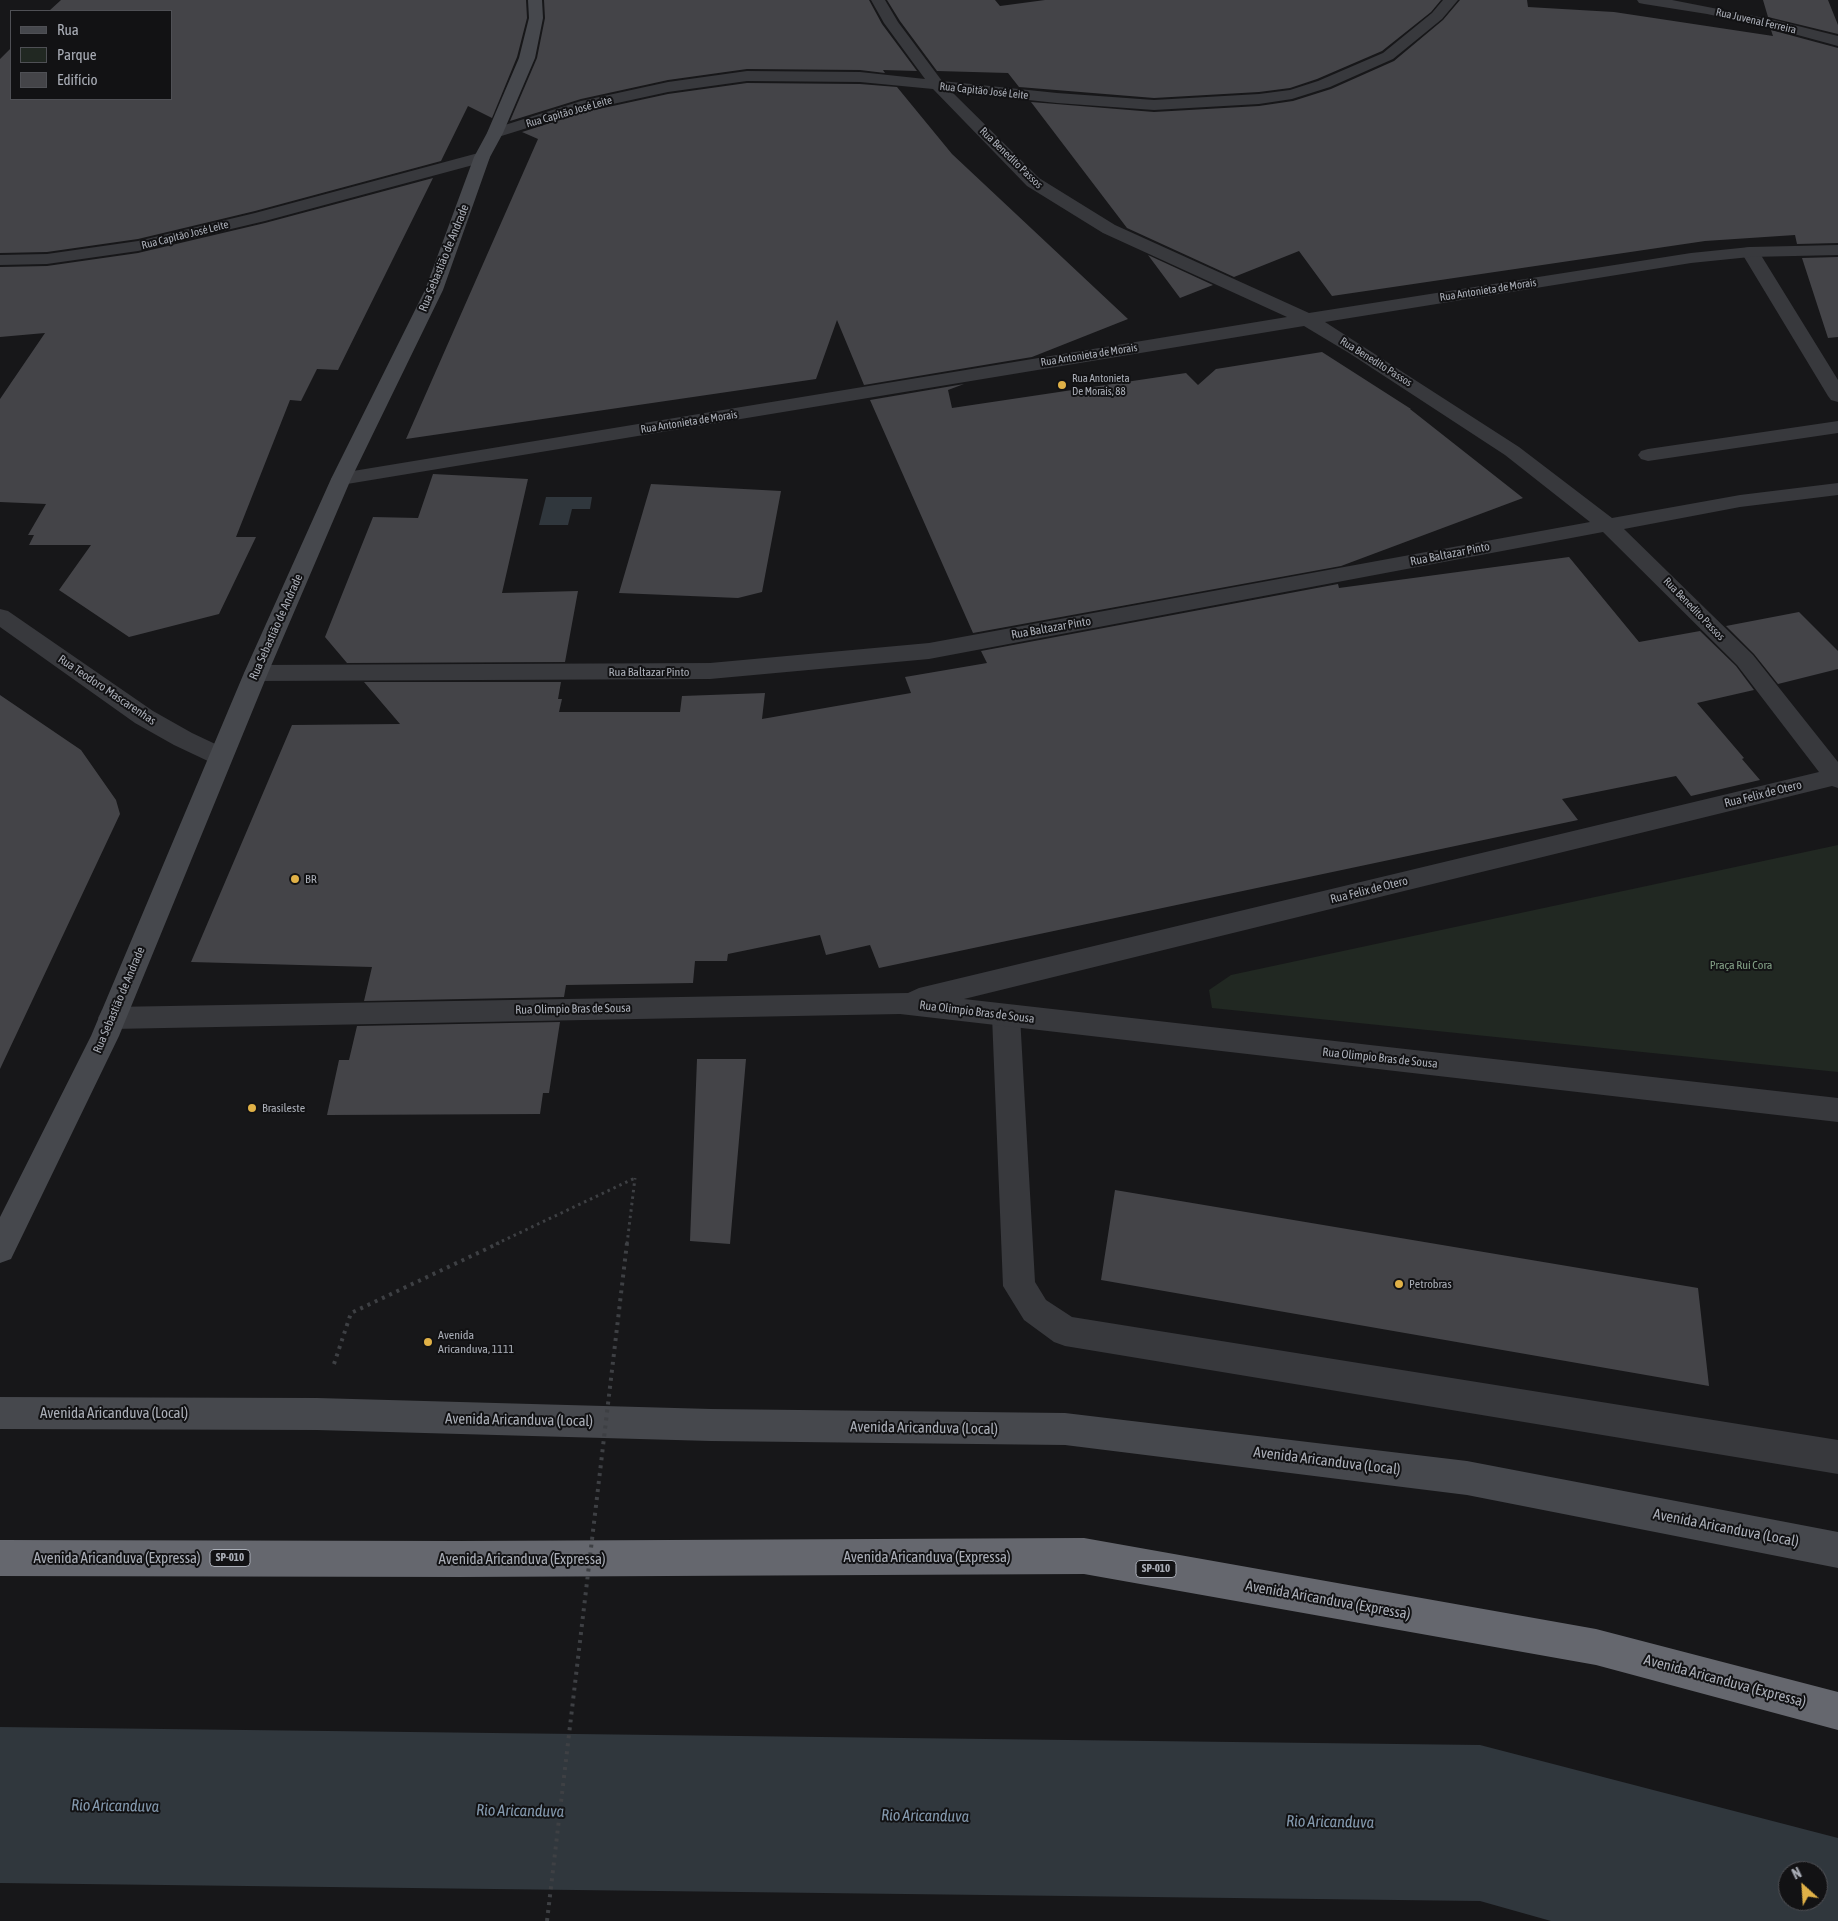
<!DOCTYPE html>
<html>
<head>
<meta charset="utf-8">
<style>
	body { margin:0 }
	#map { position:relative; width:1838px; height:1921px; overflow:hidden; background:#171719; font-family:"Asap Condensed",sans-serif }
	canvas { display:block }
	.legend { position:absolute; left:10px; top:10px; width:162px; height:90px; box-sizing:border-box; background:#121214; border:1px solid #4f5055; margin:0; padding:6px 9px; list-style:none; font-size:15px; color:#aaaeb7 }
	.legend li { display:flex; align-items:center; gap:10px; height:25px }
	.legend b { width:25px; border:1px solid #4f5055 }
	.north { position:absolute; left:1778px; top:1861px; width:50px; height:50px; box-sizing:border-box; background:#121214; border:1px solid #4f5055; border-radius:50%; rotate:334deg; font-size:14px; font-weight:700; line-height:20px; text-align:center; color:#aaaeb7 }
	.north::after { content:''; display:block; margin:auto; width:18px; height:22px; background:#e0b147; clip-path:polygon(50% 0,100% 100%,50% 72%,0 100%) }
</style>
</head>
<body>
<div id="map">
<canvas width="1838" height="1921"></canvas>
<ul class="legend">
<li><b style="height:6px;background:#46484d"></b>Rua</li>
<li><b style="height:14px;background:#212822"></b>Parque</li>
<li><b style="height:14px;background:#444448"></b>Edifício</li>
</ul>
<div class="north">N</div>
</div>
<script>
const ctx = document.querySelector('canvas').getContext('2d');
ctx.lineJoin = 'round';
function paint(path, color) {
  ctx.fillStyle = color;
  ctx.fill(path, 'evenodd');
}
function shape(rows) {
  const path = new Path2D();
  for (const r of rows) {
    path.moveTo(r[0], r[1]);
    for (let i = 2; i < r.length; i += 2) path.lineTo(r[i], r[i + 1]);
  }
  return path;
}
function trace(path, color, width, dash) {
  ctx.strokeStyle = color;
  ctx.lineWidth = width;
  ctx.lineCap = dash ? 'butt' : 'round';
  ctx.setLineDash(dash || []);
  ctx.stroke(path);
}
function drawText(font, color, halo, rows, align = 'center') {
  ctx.font = font + ' "Asap Condensed",sans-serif';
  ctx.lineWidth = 4;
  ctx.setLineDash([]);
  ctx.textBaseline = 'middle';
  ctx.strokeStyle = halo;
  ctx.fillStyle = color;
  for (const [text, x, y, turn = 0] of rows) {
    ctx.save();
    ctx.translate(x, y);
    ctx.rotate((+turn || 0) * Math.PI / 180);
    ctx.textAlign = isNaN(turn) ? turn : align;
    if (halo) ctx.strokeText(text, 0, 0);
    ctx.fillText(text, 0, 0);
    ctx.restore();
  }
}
const green = shape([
	[1838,845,1838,1072,1212,1008,1209,990,1231,975]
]);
const water = shape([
	[546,497,592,497,590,509,572,509,568,525,539,525]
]);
const river = shape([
	[0,1727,1480,1745,1838,1838,1838,1921,1551,1921,1480,1901,0,1883,0,1727],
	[1788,1871,1818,1871,1818,1901,1788,1901,1788,1871]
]);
const building = shape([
	[61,0,526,0,527,18,517,57,492,118,468,106,441,161,255,211,138,239,47,252,0,253,0,59,11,48,11,99,171,99,171,11,49,11],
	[544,0,869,0,882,24,917,71,883,70,885,73,860,70,747,69,668,80,581,99,510,121,537,58,545,18],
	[887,0,995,0,1000,6,1045,0,1441,0,1431,12,1382,51,1317,79,1290,88,1259,92,1154,98,1019,87,1008,73,937,71,900,21],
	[1460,0,1527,0,1528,7,1614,12,1773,36,1771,30,1838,48,1838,243,1797,244,1795,235,1705,241,1332,296,1299,251,1234,277,1127,228,1031,102,1154,112,1259,106,1293,101,1331,89,1394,61,1443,20],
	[1763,0,1828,0,1838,25,1838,34,1768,17],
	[747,83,860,84,897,87,952,154,1128,319,1032,357,864,385,837,320,816,379,406,439,538,139,522,132,585,112,668,94],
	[433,178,338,370,317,369,301,401,290,400,236,537,256,537,219,614,129,637,59,590,91,545,29,545,34,535,28,535,46,504,0,502,0,399,45,333,0,337,0,267,47,266,138,253,265,223],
	[1148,255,1213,285,1180,298],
	[1838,257,1838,337,1828,338,1802,258],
	[1322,352,1411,409,1410,409,1523,498,1341,566,973,633,870,400,964,384,948,390,952,408,1186,373,1198,385,1216,369],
	[433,474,528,479,502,593,578,591,565,662,347,663,325,637,373,517,418,518],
	[651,484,781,491,762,592,738,598,619,593],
	[1569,557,1639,642,1700,631,1736,666,1754,690,1697,703,1744,758,1742,759,1760,780,1691,796,1676,776,1562,799,1578,820,879,968,870,945,826,955,820,935,728,954,727,961,695,961,693,983,566,985,564,997,364,1001,372,967,191,962,292,725,400,724,364,682,561,682,558,699,562,699,559,712,680,712,682,696,765,693,762,719,911,693,905,677,987,663,981,651,1338,584,1339,588],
	[1799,612,1838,651,1838,669,1778,684,1754,654,1726,626],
	[0,695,81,750,116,800,120,814,0,1069],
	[560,1022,549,1093,543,1093,540,1114,327,1115,339,1060,349,1060,357,1026],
	[697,1059,746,1059,730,1244,690,1241],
	[1115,1190,1698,1288,1709,1386,1101,1280]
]);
const pathFar1 = shape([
	[496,1244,635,1178]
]);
const path = shape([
	[334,1364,351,1313,499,1243]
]);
const lane = shape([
	[1750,247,1756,248,1759,252,1838,380,1838,402,1831,400,1828,396,1741,252,1744,248,1750,247],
	[1838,421,1838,433,1648,461,1641,459,1638,455,1641,451,1648,449,1838,421],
	[1006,1005,1016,1008,1020,1016,1035,1282,1046,1300,1072,1317,1838,1440,1838,1474,1065,1346,1054,1342,1024,1320,1003,1286,992,1016,996,1008,1006,1005]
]);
const street = shape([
	[871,0,885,0,898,22,942,81,1057,93,1154,100,1259,94,1290,90,1318,81,1383,53,1432,13,1443,0,1458,0,1442,19,1393,59,1330,87,1292,99,1259,104,1154,110,1057,103,952,92,1039,178,1115,225,1309,313,1691,253,1750,247,1838,245,1838,255,1750,257,1691,263,1325,322,1519,447,1612,518,1740,495,1838,483,1838,495,1740,507,1624,529,1753,655,1838,762,1838,788,1832,786,964,999,1838,1098,1838,1122,900,1014,112,1029,102,1026,98,1018,102,1010,112,1007,908,993,919,988,1819,772,1737,665,1603,532,929,659,710,679,256,681,248,679,244,673,248,667,256,665,710,663,929,643,1590,522,1505,455,1349,353,1304,326,341,485,334,483,331,479,334,475,341,473,1287,317,1103,233,1027,186,933,89,860,82,747,81,668,92,585,110,495,138,489,136,487,133,489,130,581,101,668,82,747,71,860,72,925,79,884,23,871,0],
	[1637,0,1672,0,1774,20,1838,36,1838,46,1772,28,1707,14,1644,4,1639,3,1637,0],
	[482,152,488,153,490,157,488,161,265,221,138,251,47,264,0,265,0,255,47,254,138,241,255,213,482,152],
	[0,609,8,611,153,711,192,733,228,750,231,756,228,762,219,765,210,762,174,745,135,723,0,627,0,609]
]);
const secondary = shape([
	[528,0,542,0,543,18,535,58,503,133,490,157,443,290,351,479,268,673,119,1036,11,1259,0,1263,0,1217,91,1036,244,673,331,479,425,290,474,157,487,133,519,58,529,18,528,0],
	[0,1397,317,1398,711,1409,1065,1413,1467,1461,1838,1532,1838,1568,1467,1495,1065,1445,711,1441,317,1430,0,1429,0,1397]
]);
const highway = shape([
	[1084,1538,1596,1629,1838,1692,1838,1730,1596,1665,1084,1574,460,1577,0,1576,0,1540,460,1541,1084,1538]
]);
const pathBridgeFar1 = shape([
	[627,1244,635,1178]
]);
const pathBridge = shape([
	[547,1921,627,1243]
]);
const markers = [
	[1062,385,5,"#e0b147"],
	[295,879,5,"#e0b147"],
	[252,1108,5,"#e0b147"],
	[1399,1284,5,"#e0b147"],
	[428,1342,5,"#e0b147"]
];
const farStreetnames = [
	["Rua Juvenal Ferreira",1756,21,13],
	["Rua Capitão José Leite",984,91,6],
	["Rua Capitão José Leite",569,112,-16],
	["Rua Benedito Passos",1011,158,44],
	["Rua Capitão José Leite",185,235,-14],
	["Rua Antonieta de Morais",1488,290,-9],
	["Rua Antonieta de Morais",1089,355,-9],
	["Rua Benedito Passos",1376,362,32],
	["Rua Antonieta de Morais",689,422,-9],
	["Rua Benedito Passos",1694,609,46]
];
const farPoinames = [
	["Rua Antonieta",1072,379],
	["De Morais, 88",1072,392]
];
const shields = [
	[230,1558,40],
	[1156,1569,40]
];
const shieldNames = [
	["SP-010",230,1558],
	["SP-010",1156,1569]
];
const streetNames = [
	["Rua Sebastião de Andrade",444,258,-68],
	["Rua Baltazar Pinto",1450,554,-11],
	["Rua Sebastião de Andrade",276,627,-66],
	["Rua Baltazar Pinto",1051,628,-10],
	["Rua Baltazar Pinto",649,672],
	["Rua Teodoro Mascarenhas",107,690,34],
	["Rua Felix de Otero",1763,794,-14],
	["Rua Felix de Otero",1369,890,-14],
	["Rua Sebastião de Andrade",119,1000,-67],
	["Rua Olimpio Bras de Sousa",573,1009,-1],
	["Rua Olimpio Bras de Sousa",977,1012,7],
	["Rua Olimpio Bras de Sousa",1380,1058,6]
];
const poiNames = [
	["BR",305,879],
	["Brasileste",262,1108],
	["Petrobras",1409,1284],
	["Avenida",438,1335],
	["Aricanduva, 1111",438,1349]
];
const parkNames = [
	["Praça Rui Cora",1741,965]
];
const nearStreetnames = [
	["Avenida Aricanduva (Local)",114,1413],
	["Avenida Aricanduva (Local)",519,1420,1],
	["Avenida Aricanduva (Local)",924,1428,1],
	["Avenida Aricanduva (Local)",1327,1461,7],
	["Avenida Aricanduva (Local)",1726,1528,11],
	["Avenida Aricanduva (Expressa)",927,1557],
	["Avenida Aricanduva (Expressa)",117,1558],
	["Avenida Aricanduva (Expressa)",522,1559],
	["Avenida Aricanduva (Expressa)",1328,1600,10],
	["Avenida Aricanduva (Expressa)",1725,1681,15]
];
const nearWaternames = [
	["Rio Aricanduva",115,1806,1],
	["Rio Aricanduva",520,1811,1],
	["Rio Aricanduva",925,1816,1],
	["Rio Aricanduva",1330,1822,1]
];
paint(green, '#212822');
paint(water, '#30373d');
paint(river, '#30373d');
paint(building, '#444448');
trace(pathFar1, '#3e4044', 3, [2.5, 4]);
trace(path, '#3e4044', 4, [3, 5]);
paint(lane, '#38393d');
paint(street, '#38393d');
paint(secondary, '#46484d');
paint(highway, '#65676e');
trace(pathBridgeFar1, '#3e4044', 3, [2.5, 4]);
trace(pathBridge, '#3e4044', 4, [3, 5]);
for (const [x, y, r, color] of markers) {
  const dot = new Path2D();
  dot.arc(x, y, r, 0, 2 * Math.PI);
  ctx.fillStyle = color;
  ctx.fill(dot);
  trace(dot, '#121214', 2);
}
drawText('11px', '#aaaeb7', '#121214', farStreetnames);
drawText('11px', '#aaaeb7', '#121214', farPoinames, 'left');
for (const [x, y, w] of shields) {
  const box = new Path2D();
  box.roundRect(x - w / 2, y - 8.5, w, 17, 4);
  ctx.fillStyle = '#121214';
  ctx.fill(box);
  trace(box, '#aaaeb7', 1);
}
drawText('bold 11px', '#aaaeb7', null, shieldNames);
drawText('12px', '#aaaeb7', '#121214', streetNames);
drawText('12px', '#aaaeb7', '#121214', poiNames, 'left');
drawText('12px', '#83a086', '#121214', parkNames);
drawText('15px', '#aaaeb7', '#121214', nearStreetnames);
drawText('italic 16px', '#859aaf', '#121214', nearWaternames);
</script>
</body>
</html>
